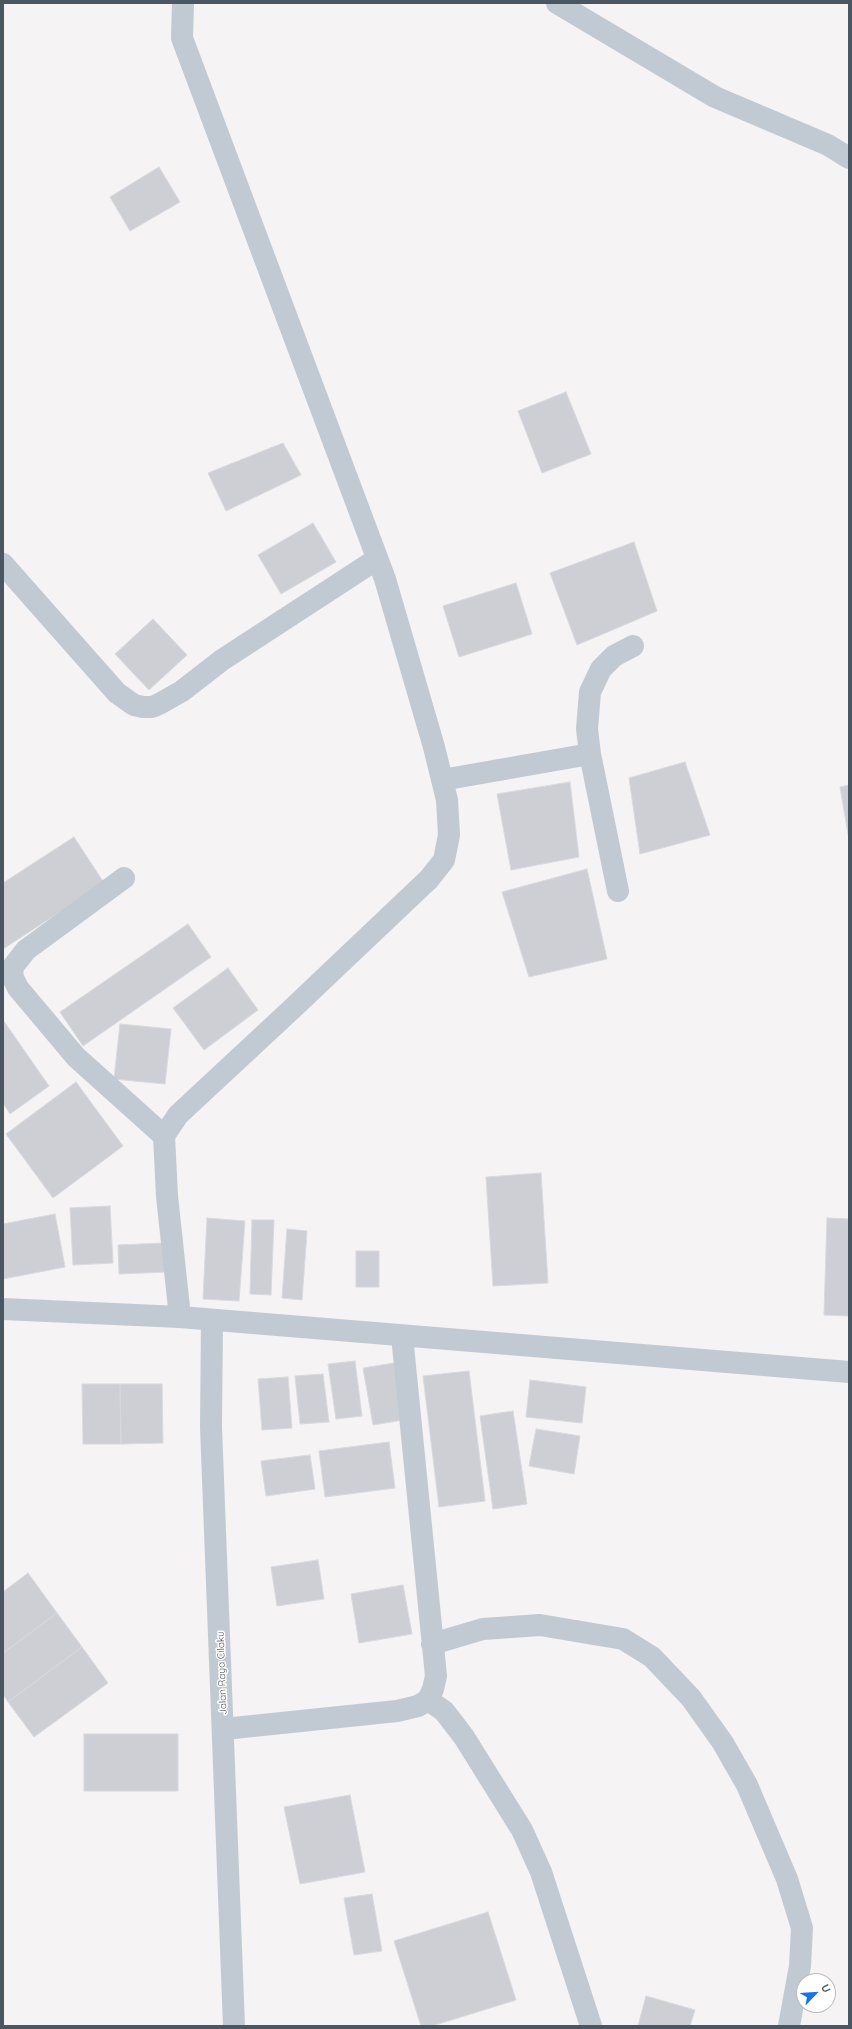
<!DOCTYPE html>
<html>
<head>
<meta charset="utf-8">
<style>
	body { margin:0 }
	#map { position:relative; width:852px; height:2029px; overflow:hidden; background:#f5f3f3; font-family:Quicksand,sans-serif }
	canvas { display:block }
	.frame { position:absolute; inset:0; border:4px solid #4a5661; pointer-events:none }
	.north { position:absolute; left:796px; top:1973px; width:40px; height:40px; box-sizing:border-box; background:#fff; border:1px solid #b7bbc0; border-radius:50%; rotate:65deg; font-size:11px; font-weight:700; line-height:16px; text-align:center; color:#4a5661 }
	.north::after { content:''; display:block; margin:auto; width:14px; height:18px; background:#1a73e8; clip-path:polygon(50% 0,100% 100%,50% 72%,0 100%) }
</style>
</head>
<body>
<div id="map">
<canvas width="852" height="2029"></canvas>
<div class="frame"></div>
<div class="north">U</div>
</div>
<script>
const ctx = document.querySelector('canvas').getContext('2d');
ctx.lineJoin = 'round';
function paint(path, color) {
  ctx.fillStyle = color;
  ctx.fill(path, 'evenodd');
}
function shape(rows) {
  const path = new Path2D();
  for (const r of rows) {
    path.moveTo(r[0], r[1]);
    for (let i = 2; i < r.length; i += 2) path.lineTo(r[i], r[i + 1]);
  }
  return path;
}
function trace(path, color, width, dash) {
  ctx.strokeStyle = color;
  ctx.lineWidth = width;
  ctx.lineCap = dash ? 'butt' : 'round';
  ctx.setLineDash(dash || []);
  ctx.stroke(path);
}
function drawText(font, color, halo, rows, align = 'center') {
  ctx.font = font + ' Quicksand,sans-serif';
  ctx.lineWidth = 3;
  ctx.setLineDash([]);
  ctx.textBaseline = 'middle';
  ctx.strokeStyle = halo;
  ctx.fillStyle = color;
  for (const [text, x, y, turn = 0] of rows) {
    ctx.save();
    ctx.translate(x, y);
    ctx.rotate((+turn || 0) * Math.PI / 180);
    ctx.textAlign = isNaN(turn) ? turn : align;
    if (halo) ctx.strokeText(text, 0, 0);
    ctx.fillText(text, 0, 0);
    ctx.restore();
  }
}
const building = shape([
	[159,167,180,202,130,231,110,197,159,167],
	[566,392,591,454,542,473,518,411,566,392],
	[283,443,301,475,226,511,208,473,283,443],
	[313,523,336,562,281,594,258,555,313,523],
	[634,542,657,611,577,645,550,573,634,542],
	[516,583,532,634,459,657,443,606,516,583],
	[153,619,187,655,149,690,115,654,153,619],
	[685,762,710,835,640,854,629,778,685,762],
	[570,782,579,857,511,870,497,794,570,782],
	[849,785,849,840,840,787,849,785],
	[74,837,104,883,3,949,3,883,74,837],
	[587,869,607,959,529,977,502,892,587,869],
	[188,924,211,957,83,1046,60,1012,188,924],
	[228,968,258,1010,204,1050,173,1008,228,968],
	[3,1020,49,1086,10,1114,3,1103,3,1020],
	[120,1024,171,1029,165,1084,114,1079,120,1024],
	[76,1082,123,1146,53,1198,6,1134,76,1082],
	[541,1173,548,1283,493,1286,486,1177,541,1173],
	[110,1206,113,1263,73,1265,70,1208,110,1206],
	[55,1214,65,1267,3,1279,3,1224,55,1214],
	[207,1218,245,1221,239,1301,203,1299,207,1218],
	[827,1218,849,1219,849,1316,824,1315,827,1218],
	[252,1220,274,1220,271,1295,250,1294,252,1220],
	[287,1229,307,1231,302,1300,282,1298,287,1229],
	[165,1243,166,1272,119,1274,118,1245,165,1243],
	[356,1251,379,1251,379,1287,356,1287,356,1251],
	[355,1361,362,1416,336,1419,328,1364,355,1361],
	[394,1363,403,1420,373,1425,363,1368,394,1363],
	[469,1371,485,1501,439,1507,423,1376,469,1371],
	[323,1374,329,1422,300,1424,295,1376,323,1374],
	[288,1377,292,1428,262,1430,258,1379,288,1377],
	[530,1380,586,1387,582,1423,526,1417,530,1380],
	[82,1384,120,1384,121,1444,83,1444,82,1384],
	[120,1384,162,1384,163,1443,121,1444,120,1384],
	[513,1411,527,1504,493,1509,480,1416,513,1411],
	[536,1429,580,1436,574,1474,529,1466,536,1429],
	[389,1442,395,1488,325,1497,319,1451,389,1442],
	[310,1455,315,1489,266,1496,261,1461,310,1455],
	[318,1560,324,1599,277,1606,271,1567,318,1560],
	[28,1573,57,1613,3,1653,3,1592,28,1573],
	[403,1585,412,1634,359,1643,351,1594,403,1585],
	[57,1613,82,1647,8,1702,3,1694,3,1653,57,1613],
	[82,1647,108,1683,34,1737,8,1702,82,1647],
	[84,1734,178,1734,178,1791,84,1791,84,1734],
	[350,1795,365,1872,300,1884,284,1807,350,1795],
	[372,1894,382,1951,354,1955,344,1898,372,1894],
	[488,1912,516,2000,432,2026,421,2026,394,1941,488,1912],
	[646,1996,695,2010,690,2026,638,2026,646,1996]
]);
const minor = shape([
	[557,3,715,97,828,145,849,158],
	[3,564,117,693,134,705,143,707,152,707,161,703,182,691,222,660,377,559],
	[442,780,590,754],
	[124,878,26,950,12,968,13,978,18,988,76,1057,164,1136],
	[618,891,590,754,587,729,590,692,601,669,614,656,633,646],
	[180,1317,167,1196,164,1136,178,1115,293,1008,429,879,444,860,449,835,447,800,434,747,385,579,182,38,183,3],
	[212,1320,211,1427,234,2026],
	[432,1644,483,1629,540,1625,623,1639,652,1657,691,1698,723,1743,747,1785,787,1879,802,1928,800,1966,789,2026],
	[428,1700,444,1711,464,1737,522,1830,541,1872,591,2026],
	[224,1729,397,1711,418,1706,428,1700,433,1689,436,1676,402,1336]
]);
const tertiary = shape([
	[3,1309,180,1317,849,1372]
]);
const streetNames = [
	["Jalan Raya Cilaku",222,1673,-92]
];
paint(building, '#cdcfd5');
trace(building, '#d7d9de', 1);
trace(minor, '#c1cad2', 22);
trace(tertiary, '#c1cad2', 22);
drawText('10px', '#4a5661', '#fff', streetNames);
</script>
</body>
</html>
